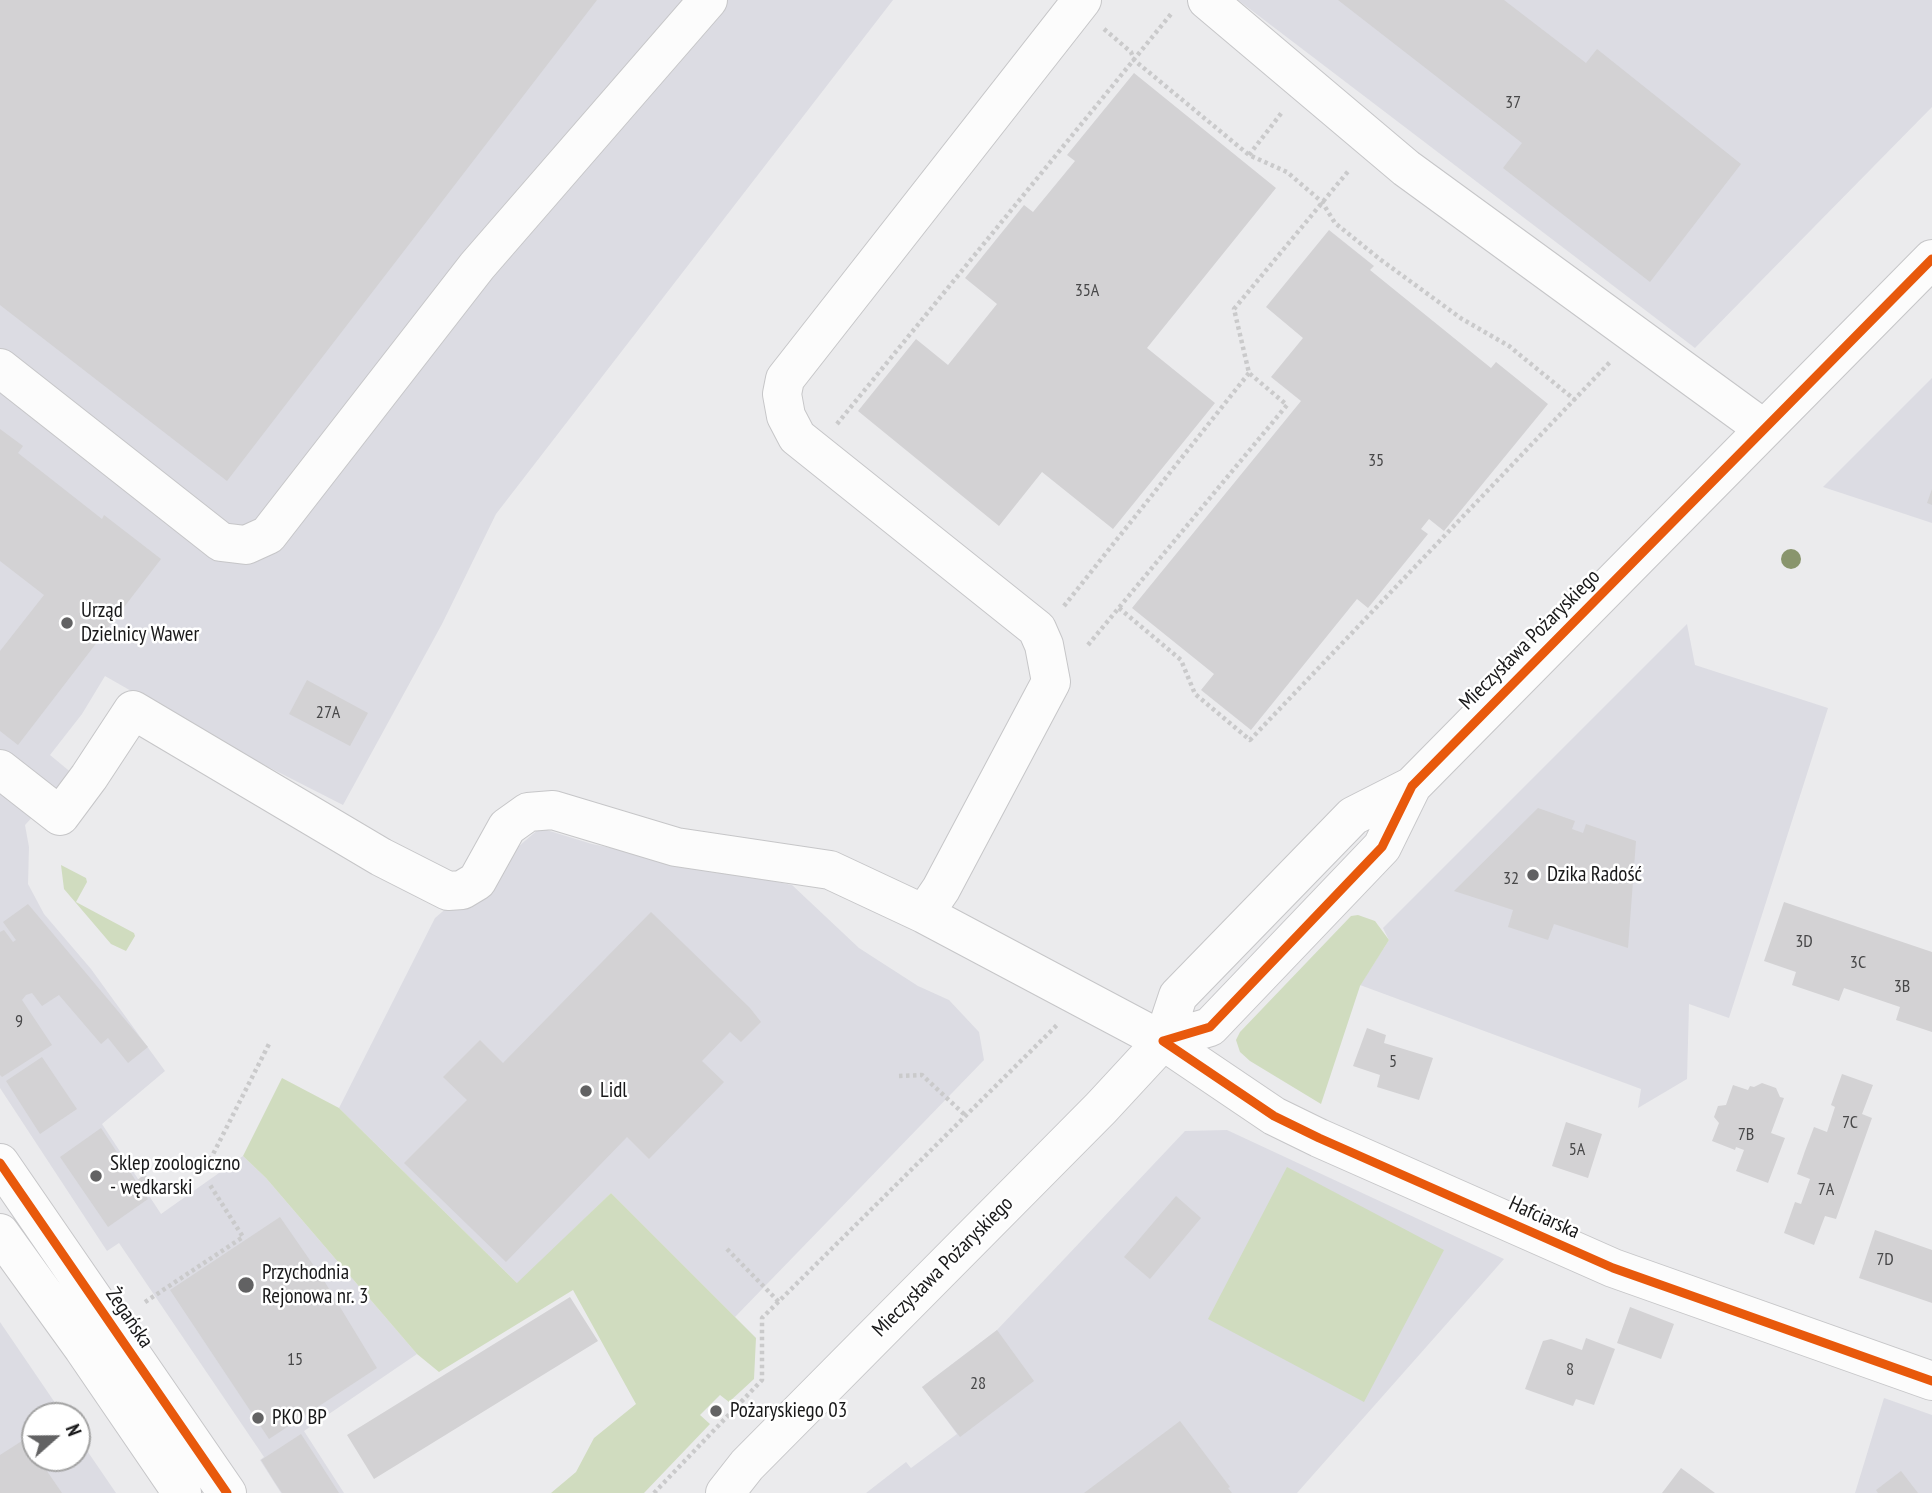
<!DOCTYPE html>
<html>
<head>
<meta charset="utf-8">
<style>
	body { margin:0 }
	#map { position:relative; width:1932px; height:1493px; overflow:hidden; background:#ebebed; font-family:"PT Sans Narrow",sans-serif }
	canvas { display:block }
	.north { position:absolute; left:21px; top:1402px; width:70px; height:70px; box-sizing:border-box; background:#fff; border:2px solid #a3a3a3; border-radius:50%; rotate:69deg; font-size:19px; font-weight:700; line-height:28px; text-align:center; color:#181819 }
	.north::after { content:''; display:block; margin:auto; width:24px; height:32px; background:#626263; clip-path:polygon(50% 0,100% 100%,50% 72%,0 100%) }
</style>
</head>
<body>
<div id="map">
<canvas width="1932" height="1493"></canvas>
<div class="north">N</div>
</div>
<script>
const ctx = document.querySelector('canvas').getContext('2d');
ctx.lineJoin = 'round';
function paint(path, color) {
  ctx.fillStyle = color;
  ctx.fill(path, 'evenodd');
}
function shape(rows) {
  const path = new Path2D();
  for (const r of rows) {
    path.moveTo(r[0], r[1]);
    for (let i = 2; i < r.length; i += 2) path.lineTo(r[i], r[i + 1]);
  }
  return path;
}
function trace(path, color, width, dash) {
  ctx.strokeStyle = color;
  ctx.lineWidth = width;
  ctx.lineCap = dash ? 'butt' : 'round';
  ctx.setLineDash(dash || []);
  ctx.stroke(path);
}
function drawText(font, color, halo, rows, align = 'center') {
  ctx.font = font + ' "PT Sans Narrow",sans-serif';
  ctx.lineWidth = 5;
  ctx.setLineDash([]);
  ctx.textBaseline = 'middle';
  ctx.strokeStyle = halo;
  ctx.fillStyle = color;
  for (const [text, x, y, turn = 0] of rows) {
    ctx.save();
    ctx.translate(x, y);
    ctx.rotate((+turn || 0) * Math.PI / 180);
    ctx.textAlign = isNaN(turn) ? turn : align;
    if (halo) ctx.strokeText(text, 0, 0);
    ctx.fillText(text, 0, 0);
    ctx.restore();
  }
}
const built = shape([
	[0,0,893,0,496,514,442,624,343,805,231,748,105,676,82,714,50,755,73,774,25,825,29,847,28,884,44,914,91,969,165,1071,102,1124,161,1214,243,1156,266,1178,417,1354,304,1431,344,1493,281,1493,260,1460,264,1457,119,1243,107,1251,0,1088],
	[1238,0,1932,0,1932,107,1695,348],
	[1932,378,1932,523,1823,487],
	[1687,624,1695,665,1828,708,1729,1018,1689,1004,1687,1079,1638,1108,1641,1089,1360,985,1389,940,1383,928],
	[540,828,592,844,792,885,859,948,918,986,949,1000,979,1032,984,1060,735,1317,611,1193,518,1284,339,1108,435,918],
	[1227,1130,1504,1259,1297,1493,866,1493,906,1462,911,1468,957,1434,922,1387,997,1330,1185,1131],
	[0,1322,64,1416,35,1416,35,1458,77,1458,77,1436,116,1493,0,1493],
	[1884,1398,1932,1415,1932,1493,1855,1493]
]);
const green = shape([
	[61,865,86,878,87,882,76,902,134,933,135,936,126,951,111,944,64,889],
	[1358,915,1375,921,1389,940,1360,986,1321,1104,1250,1061,1240,1052,1236,1040,1240,1032,1351,916],
	[282,1078,339,1108,517,1283,611,1193,756,1338,754,1379,729,1402,720,1395,700,1415,710,1424,644,1493,551,1493,576,1472,594,1438,636,1404,573,1290,439,1372,417,1354,266,1178,243,1156],
	[1287,1167,1444,1250,1364,1402,1208,1319]
]);
const building = shape([
	[0,0,597,0,227,481,0,305],
	[1338,0,1504,0,1586,63,1597,49,1741,164,1650,282,1503,168,1522,143],
	[1134,73,1276,188,1147,348,1215,403,1113,529,1042,472,999,526,858,411,916,339,948,365,997,304,965,278,1024,205,1033,212,1075,161,1067,155],
	[1329,230,1374,266,1370,270,1491,368,1496,362,1548,404,1444,531,1429,519,1421,529,1428,534,1368,608,1357,599,1251,730,1201,690,1214,674,1132,608,1301,401,1271,377,1303,338,1266,307],
	[0,429,23,446,18,453,102,519,104,515,161,559,18,745,0,731,0,651,44,595,0,561],
	[1932,489,1932,505,1927,503],
	[307,680,368,713,350,746,289,714],
	[1538,808,1575,821,1572,829,1583,833,1586,824,1636,841,1628,948,1554,924,1548,940,1508,927,1513,910,1454,891],
	[1784,902,1932,952,1932,1032,1896,1020,1900,1007,1844,988,1839,1001,1792,985,1796,972,1764,961],
	[28,904,148,1047,128,1063,108,1038,101,1044,59,995,42,1006,32,993,26,995,22,1000,52,1045,2,1077,0,1075,0,932,4,930,13,942,16,940,3,922],
	[651,912,750,1008,761,1022,741,1042,730,1032,702,1061,724,1082,649,1159,627,1137,506,1262,404,1163,467,1100,443,1077,480,1040,503,1063],
	[1367,1028,1386,1035,1384,1043,1433,1058,1419,1100,1377,1087,1380,1075,1353,1066],
	[42,1057,77,1109,40,1134,6,1081],
	[1842,1074,1873,1085,1862,1114,1872,1118,1836,1219,1825,1216,1814,1245,1784,1233,1795,1202,1801,1204,1810,1179,1797,1174,1805,1151,1814,1127,1827,1132,1835,1107,1831,1105],
	[1762,1083,1776,1088,1780,1097,1784,1098,1771,1133,1785,1138,1768,1183,1736,1171,1744,1150,1736,1147,1735,1150,1712,1141,1719,1123,1714,1117,1718,1106,1726,1105,1733,1085,1748,1090,1750,1086,1754,1087],
	[1566,1122,1602,1134,1588,1178,1552,1166],
	[101,1128,136,1181,145,1174,151,1183,142,1189,148,1199,108,1227,60,1157],
	[1176,1196,1201,1218,1150,1279,1124,1257],
	[280,1217,323,1279,377,1368,269,1439,170,1290],
	[1875,1230,1932,1250,1932,1303,1859,1278],
	[570,1297,598,1341,374,1479,347,1435],
	[1630,1307,1674,1324,1661,1359,1617,1343],
	[997,1330,1034,1381,960,1437,922,1387],
	[1586,1338,1615,1349,1594,1405,1576,1399,1573,1406,1525,1389,1543,1341,1551,1339,1582,1350],
	[1180,1421,1230,1487,1228,1488,1232,1493,1084,1493],
	[301,1434,316,1457,339,1493,282,1493,274,1481,261,1460],
	[25,1439,35,1454,35,1458,38,1458,62,1493,0,1493,0,1455],
	[1681,1468,1715,1493,1662,1493],
	[1901,1471,1918,1493,1878,1493,1876,1490]
]);
const path = shape([
	[1104,29,1131,52,1134,60,1249,155,1287,172,1322,202,1335,223,1381,260,1462,319,1509,346,1575,400],
	[1249,155,1283,111],
	[837,424,1171,14],
	[1064,606,1249,373],
	[1119,608,1181,660,1195,694,1250,740,1611,361],
	[1088,645,1287,405,1249,373,1234,309,1350,169],
	[899,1076,922,1075,966,1116],
	[207,1166,269,1044],
	[727,1249,779,1302],
	[145,1302,243,1237,210,1185],
	[654,1493,762,1380,762,1318,1057,1025]
]);
const minor = shape([
	[1207,0,1406,168,1764,429],
	[0,368,221,542,246,545,268,535,477,266,708,0],
	[0,769,60,816,89,777,133,710,381,857,448,891,462,890,477,881,507,827,528,812,553,810,676,847,830,870,924,914,1163,1041,1274,1116,1319,1138,1613,1268,1932,1381],
	[924,914,941,889,1051,682,1044,645,1037,629,797,437,786,416,782,394,785,379,1082,0],
	[1163,1041,1210,1027,1382,847,1412,786,1932,259],
	[0,1163,227,1493],
	[0,1233,83,1348,182,1493],
	[725,1493,747,1465,1101,1108,1163,1041,1178,996,1353,816,1412,786]
]);
const cycleway = shape([
	[1163,1041,1210,1027,1382,847,1412,786,1932,259],
	[1163,1041,1274,1116,1319,1138,1613,1268,1932,1381],
	[0,1163,227,1493]
]);
const trees = [
	[1791,559]
];
const markers = [
	[67,623,7,"#626263"],
	[1533,875,7,"#626263"],
	[586,1091,7,"#626263"],
	[96,1176,7,"#626263"],
	[246,1285,9,"#626263"],
	[716,1411,7,"#626263"],
	[258,1418,7,"#626263"]
];
const numberNames = [
	["37",1513,103],
	["35A",1087,291],
	["35",1376,461],
	["27A",328,713],
	["32",1511,879],
	["3D",1804,942],
	["3C",1858,963],
	["3B",1902,987],
	["9",19,1022],
	["5",1393,1062],
	["7C",1850,1123],
	["7B",1746,1135],
	["5A",1577,1150],
	["7A",1826,1190],
	["7D",1885,1260],
	["15",295,1360],
	["8",1570,1370],
	["28",978,1384]
];
const poiNames = [
	["Urząd",81,611],
	["Dzielnicy Wawer",81,635],
	["Dzika Radość",1547,875],
	["Lidl",600,1091],
	["Sklep zoologiczno",110,1164],
	["- wędkarski",110,1188],
	["Przychodnia",262,1273],
	["Rejonowa nr. 3",262,1297],
	["Pożaryskiego 03",730,1411],
	["PKO BP",272,1418]
];
const streetNames = [
	["Mieczysława Pożaryskiego",1530,640,-45],
	["Hafciarska",1544,1218,24],
	["Mieczysława Pożaryskiego",943,1267,-45],
	["Żegańska",129,1318,56]
];
paint(built, '#dcdce3');
paint(green, '#d0dcbf');
paint(building, '#d3d2d4');
trace(minor, '#c6c6c8', 40);
trace(path, '#cacacb', 4.5, [3.5, 3.5]);
trace(minor, '#fcfcfc', 38);
trace(cycleway, '#e8590c', 9);
ctx.fillStyle = '#89956d';
for (const [x, y] of trees) {
  ctx.beginPath();
  ctx.arc(x, y, 10, 0, 2 * Math.PI);
  ctx.fill();
}
for (const [x, y, r, color] of markers) {
  const dot = new Path2D();
  dot.arc(x, y, r, 0, 2 * Math.PI);
  ctx.fillStyle = color;
  ctx.fill(dot);
  trace(dot, '#fff', 2.5);
}
drawText('18px', '#484849', null, numberNames);
drawText('21px', '#181819', '#fff', poiNames, 'left');
drawText('21px', '#181819', '#fff', streetNames);
</script>
</body>
</html>
